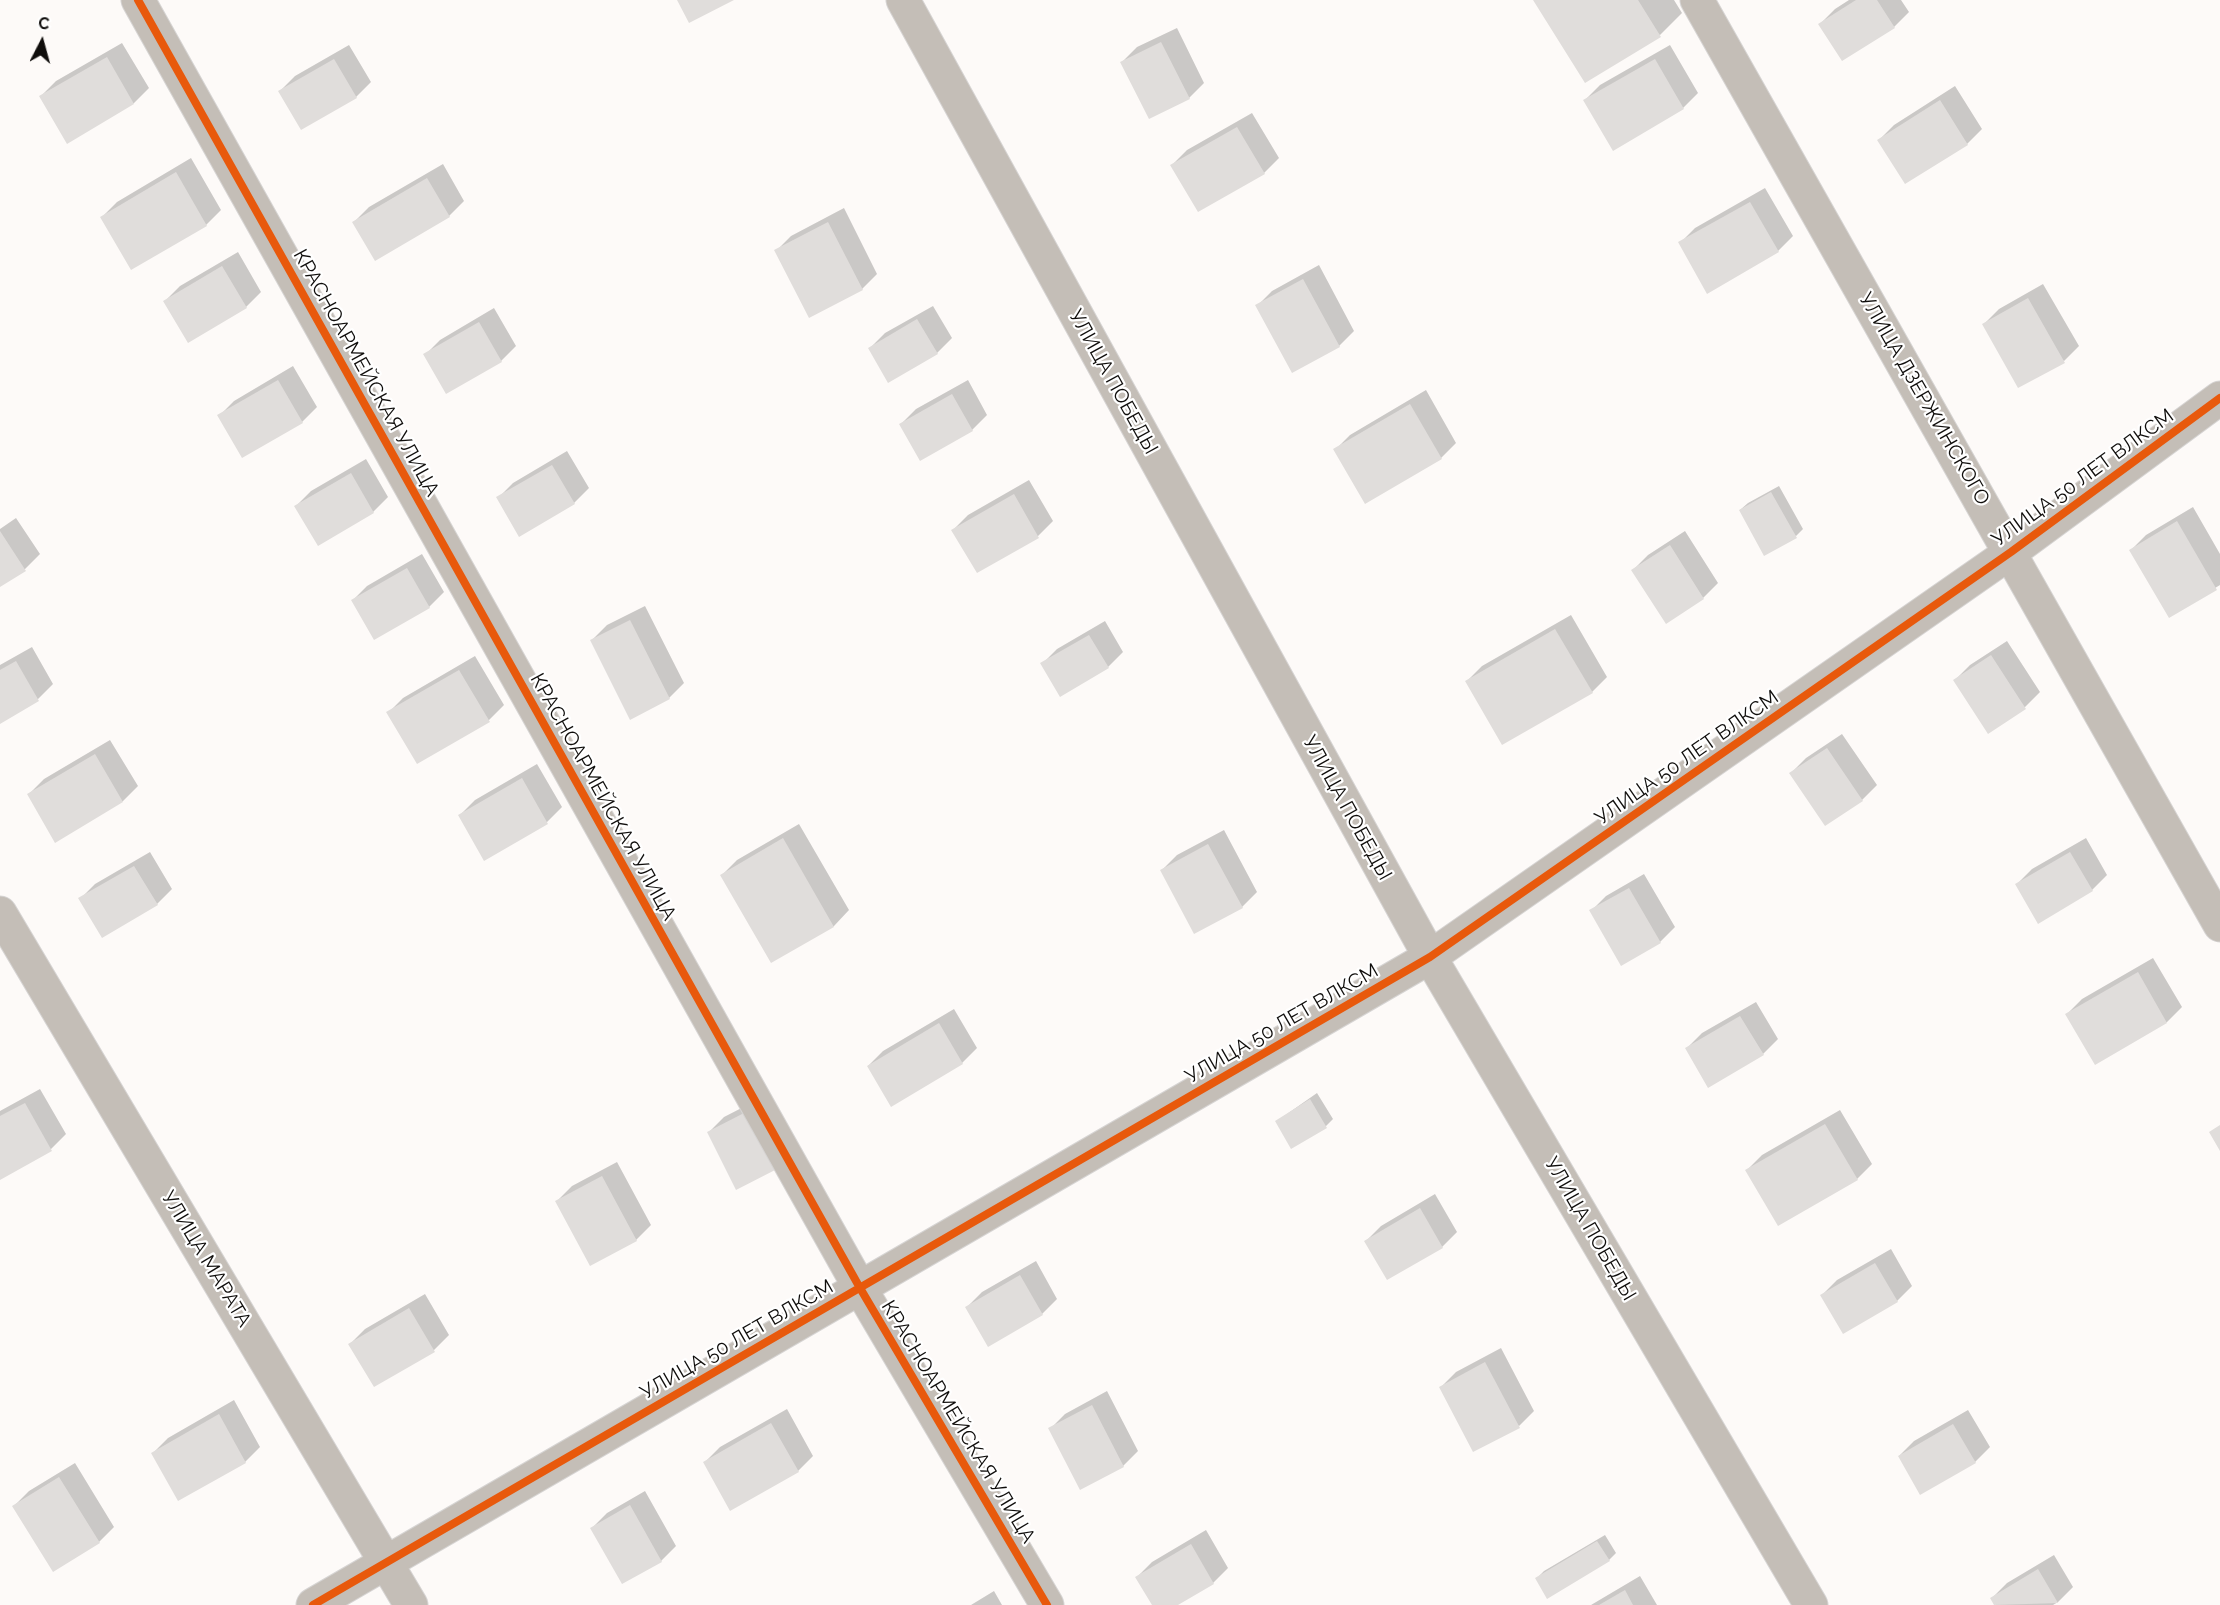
<!DOCTYPE html>
<html>
<head>
<meta charset="utf-8">
<style>
	body { margin:0 }
	#map { position:relative; width:2220px; height:1605px; overflow:hidden; background:#fdfaf8; font-family:Raleway,sans-serif }
	canvas { display:block }
	.north { position:absolute; left:12px; top:12px; width:60px; height:60px; -webkit-text-stroke:4px #fff; paint-order:stroke; rotate:6deg; font-size:16px; font-weight:700; line-height:24px; text-align:center; color:#0f0d0b }
	.north::after { content:''; display:block; margin:auto; width:21px; height:27px; background:#0f0d0b; clip-path:polygon(50% 0,100% 100%,50% 72%,0 100%) }
</style>
</head>
<body>
<div id="map">
<canvas width="2220" height="1605"></canvas>
<div class="north">С</div>
</div>
<script>
const ctx = document.querySelector('canvas').getContext('2d');
ctx.lineJoin = 'round';
function paint(path, color) {
  ctx.fillStyle = color;
  ctx.fill(path, 'evenodd');
}
function shape(rows) {
  const path = new Path2D();
  for (const r of rows) {
    path.moveTo(r[0], r[1]);
    for (let i = 2; i < r.length; i += 2) path.lineTo(r[i], r[i + 1]);
  }
  return path;
}
function trace(path, color, width, dash) {
  ctx.strokeStyle = color;
  ctx.lineWidth = width;
  ctx.lineCap = dash ? 'butt' : 'round';
  ctx.setLineDash(dash || []);
  ctx.stroke(path);
}
function drawText(font, color, halo, rows, align = 'center') {
  ctx.font = font + ' Raleway,sans-serif';
  ctx.lineWidth = 4.5;
  ctx.setLineDash([]);
  ctx.textBaseline = 'middle';
  ctx.strokeStyle = halo;
  ctx.fillStyle = color;
  for (const [text, x, y, turn = 0] of rows) {
    ctx.save();
    ctx.translate(x, y);
    ctx.rotate((+turn || 0) * Math.PI / 180);
    ctx.textAlign = isNaN(turn) ? turn : align;
    if (halo) ctx.strokeText(text, 0, 0);
    ctx.fillText(text, 0, 0);
    ctx.restore();
  }
}
const shadow = shape([
	[1535,0,1674,0,1682,13,1660,35],
	[1849,0,1901,0,1909,12,1894,27,1820,24,1835,9],
	[1177,28,1204,83,1189,98,1122,62,1137,47],
	[122,43,149,88,134,103,68,142,41,96,56,81],
	[349,45,371,82,356,97,280,91,295,76],
	[1670,45,1698,93,1683,108,1585,100,1600,85],
	[1955,86,1982,129,1967,144,1879,140,1894,125],
	[1252,113,1279,158,1264,173,1172,165,1187,150],
	[191,158,221,210,206,225,102,217,117,202],
	[443,164,464,201,449,216,375,259,354,222,369,207],
	[1765,188,1793,236,1778,251,1680,243,1695,228],
	[844,208,877,274,862,289,776,251,791,236],
	[238,252,261,292,246,307,165,301,180,286],
	[1319,265,1354,331,1339,346,1257,306,1272,291],
	[2043,284,2079,346,2064,361,1984,324,1999,309],
	[933,306,952,338,937,353,870,348,885,333],
	[494,308,516,346,501,361,425,355,440,340],
	[293,366,317,407,302,422,219,416,234,401],
	[968,380,987,415,972,430,901,424,916,409],
	[1426,390,1456,443,1441,458,1335,450,1350,435],
	[567,451,589,488,574,503,498,498,513,483],
	[366,459,388,497,373,512,296,506,311,491],
	[1029,480,1053,521,1038,536,978,571,953,530,968,515],
	[1779,486,1803,529,1796,536,1740,510,1748,503],
	[2193,507,2220,554,2220,585,2169,616,2131,550,2146,535],
	[16,518,40,554,25,569,0,585,0,529],
	[1685,531,1718,583,1703,598,1633,570,1648,555],
	[422,554,444,592,429,607,352,601,367,586],
	[645,606,684,683,669,698,592,640,607,625],
	[1571,615,1607,677,1592,692,1467,681,1482,666],
	[1105,621,1123,652,1108,667,1042,664,1057,649],
	[2007,641,2040,692,2025,707,1988,732,1955,680,1970,665],
	[32,647,53,684,38,699,0,722,0,665],
	[475,656,504,705,489,720,388,713,403,698],
	[1842,734,1877,785,1862,800,1791,773,1806,758],
	[110,740,138,786,123,801,56,841,29,794,44,779],
	[537,764,562,807,547,822,485,859,460,815,475,800],
	[799,824,849,910,834,926,772,961,722,875,737,860],
	[1224,830,1257,892,1242,907,1162,870,1177,855],
	[2086,838,2107,875,2092,890,2017,884,2032,869],
	[150,852,172,889,157,904,80,899,95,884],
	[1644,874,1675,927,1660,942,1591,911,1606,896],
	[2153,958,2182,1007,2167,1022,2095,1063,2067,1014,2082,999],
	[1756,1002,1778,1039,1763,1054,1687,1048,1702,1033],
	[954,1009,977,1048,962,1063,868,1066,883,1051],
	[40,1089,66,1134,51,1149,0,1178,0,1111],
	[1317,1093,1333,1119,1326,1126,1277,1121],
	[763,1097,776,1168,709,1132,724,1117],
	[1840,1110,1872,1164,1857,1179,1747,1170,1762,1155],
	[617,1162,651,1225,636,1240,557,1201,572,1186],
	[1435,1194,1457,1232,1442,1247,1366,1241,1381,1226],
	[1891,1249,1912,1286,1897,1301,1822,1295,1837,1280],
	[1036,1261,1057,1299,1042,1314,967,1307,982,1292],
	[425,1294,449,1335,434,1350,350,1344,365,1329],
	[1501,1348,1534,1411,1519,1426,1441,1387,1456,1372],
	[1107,1391,1138,1451,1123,1466,1050,1429,1065,1414],
	[234,1400,260,1447,245,1462,153,1453,168,1438],
	[787,1409,813,1456,798,1471,705,1462,720,1447],
	[1968,1410,1990,1447,1975,1462,1899,1456,1914,1441],
	[75,1463,114,1527,99,1542,14,1506,29,1491],
	[645,1491,676,1546,661,1561,623,1582,592,1528,607,1513],
	[1206,1530,1228,1568,1213,1583,1175,1605,1154,1605,1137,1577,1152,1562],
	[1605,1535,1616,1553,1609,1560,1537,1578,1544,1571],
	[2054,1555,2073,1587,2058,1602,2053,1605,1996,1605,1992,1598,2007,1583],
	[1640,1576,1657,1605,1591,1605],
	[994,1591,1002,1605,971,1605]
]);
const building = shape([
	[677,0,734,0,689,23],
	[1533,0,1638,0,1661,37,1585,83],
	[1856,0,1877,0,1895,28,1842,61,1818,24],
	[1161,42,1190,99,1149,119,1120,62],
	[107,57,134,104,67,144,39,96],
	[334,59,357,98,301,130,278,91],
	[1655,59,1684,109,1613,151,1583,100],
	[1940,100,1968,145,1905,184,1877,140],
	[1237,127,1265,174,1198,212,1170,165],
	[176,172,207,226,131,270,100,217],
	[427,178,450,217,375,261,352,222],
	[1750,202,1779,252,1707,294,1678,242],
	[828,222,863,290,809,318,774,250],
	[222,266,247,308,188,343,163,301],
	[1303,279,1340,347,1292,373,1255,305],
	[2028,298,2065,363,2018,388,1982,324],
	[917,319,938,354,888,383,868,348],
	[479,322,502,362,446,394,423,354],
	[278,380,303,423,242,458,217,415],
	[952,394,973,431,920,461,899,424],
	[1410,404,1442,459,1365,504,1333,449],
	[552,465,575,504,519,537,496,497],
	[351,473,374,513,318,546,294,506],
	[1771,492,1797,538,1764,556,1739,510],
	[1014,494,1039,538,977,573,951,530],
	[2177,521,2217,590,2169,618,2129,550],
	[0,531,26,571,0,587],
	[1670,545,1704,599,1666,624,1631,570],
	[407,568,430,608,374,640,351,600],
	[630,620,670,699,630,720,590,640],
	[1555,629,1593,693,1502,745,1465,681],
	[1089,635,1109,668,1060,697,1040,663],
	[1991,655,2026,709,1988,734,1953,680],
	[16,661,39,701,0,724,0,670],
	[459,670,490,722,417,764,386,712],
	[1827,748,1863,801,1825,826,1789,773],
	[95,754,123,802,55,843,27,794],
	[522,778,548,824,484,861,458,815],
	[783,838,834,927,771,963,720,875],
	[1208,844,1243,908,1194,934,1160,870],
	[2070,852,2093,891,2038,924,2015,884],
	[134,866,158,905,102,938,78,898],
	[1629,888,1661,943,1621,966,1589,910],
	[2138,972,2167,1023,2095,1065,2065,1014],
	[1740,1016,1764,1055,1708,1088,1685,1048],
	[939,1023,963,1064,891,1107,867,1066],
	[1310,1099,1327,1128,1291,1149,1275,1121],
	[25,1103,52,1151,0,1180,0,1116],
	[748,1111,777,1169,736,1190,707,1132],
	[1825,1124,1858,1180,1778,1226,1745,1170],
	[2220,1125,2220,1151,2209,1132],
	[602,1176,637,1241,590,1266,555,1201],
	[1420,1208,1443,1248,1387,1280,1364,1241],
	[1875,1263,1898,1302,1843,1334,1820,1295],
	[1020,1275,1043,1315,988,1347,965,1307],
	[409,1308,435,1352,374,1387,348,1344],
	[1485,1362,1520,1428,1473,1452,1439,1387],
	[1092,1405,1124,1467,1080,1490,1048,1428],
	[219,1414,246,1463,178,1501,151,1453],
	[771,1423,799,1472,730,1511,703,1462],
	[1953,1424,1976,1463,1920,1495,1898,1456],
	[59,1477,100,1543,53,1572,12,1506],
	[630,1505,662,1562,622,1584,590,1528],
	[1597,1541,1610,1561,1547,1599,1535,1578],
	[1191,1544,1214,1584,1178,1605,1152,1605,1135,1577],
	[2038,1569,2058,1603,1994,1605,1990,1598],
	[1625,1590,1633,1605,1599,1605]
]);
const minor = shape([
	[138,0,860,1288,1047,1605],
	[903,0,1430,957,1811,1605],
	[1697,0,2220,925],
	[0,913,411,1605],
	[313,1605,1430,957,2011,552,2220,398]
]);
const cycleway = shape([
	[138,0,860,1288,1047,1605],
	[313,1605,1430,957,2011,552,2220,398]
]);
const streetNames = [
	["КРАСНОАРМЕЙСКАЯ УЛИЦА",366,373,61],
	["УЛИЦА ПОБЕДЫ",1113,382,61],
	["УЛИЦА ДЗЕРЖИНСКОГО",1924,399,60],
	["УЛИЦА 50 ЛЕТ ВЛКСМ",2083,478,-36],
	["УЛИЦА 50 ЛЕТ ВЛКСМ",1687,758,-35],
	["КРАСНОАРМЕЙСКАЯ УЛИЦА",603,797,61],
	["УЛИЦА ПОБЕДЫ",1347,808,61],
	["УЛИЦА 50 ЛЕТ ВЛКСМ",1282,1024,-30],
	["УЛИЦА ПОБЕДЫ",1590,1229,60],
	["УЛИЦА МАРАТА",206,1259,59],
	["УЛИЦА 50 ЛЕТ ВЛКСМ",737,1340,-30],
	["КРАСНОАРМЕЙСКАЯ УЛИЦА",958,1422,59]
];
paint(shadow, '#0003');
paint(building, '#e0dddb');
trace(minor, '#d6d4d3', 35);
trace(minor, '#c4beb7', 33);
trace(cycleway, '#e8590c', 8);
drawText('20px', '#0f0d0b', '#fff', streetNames);
</script>
</body>
</html>
